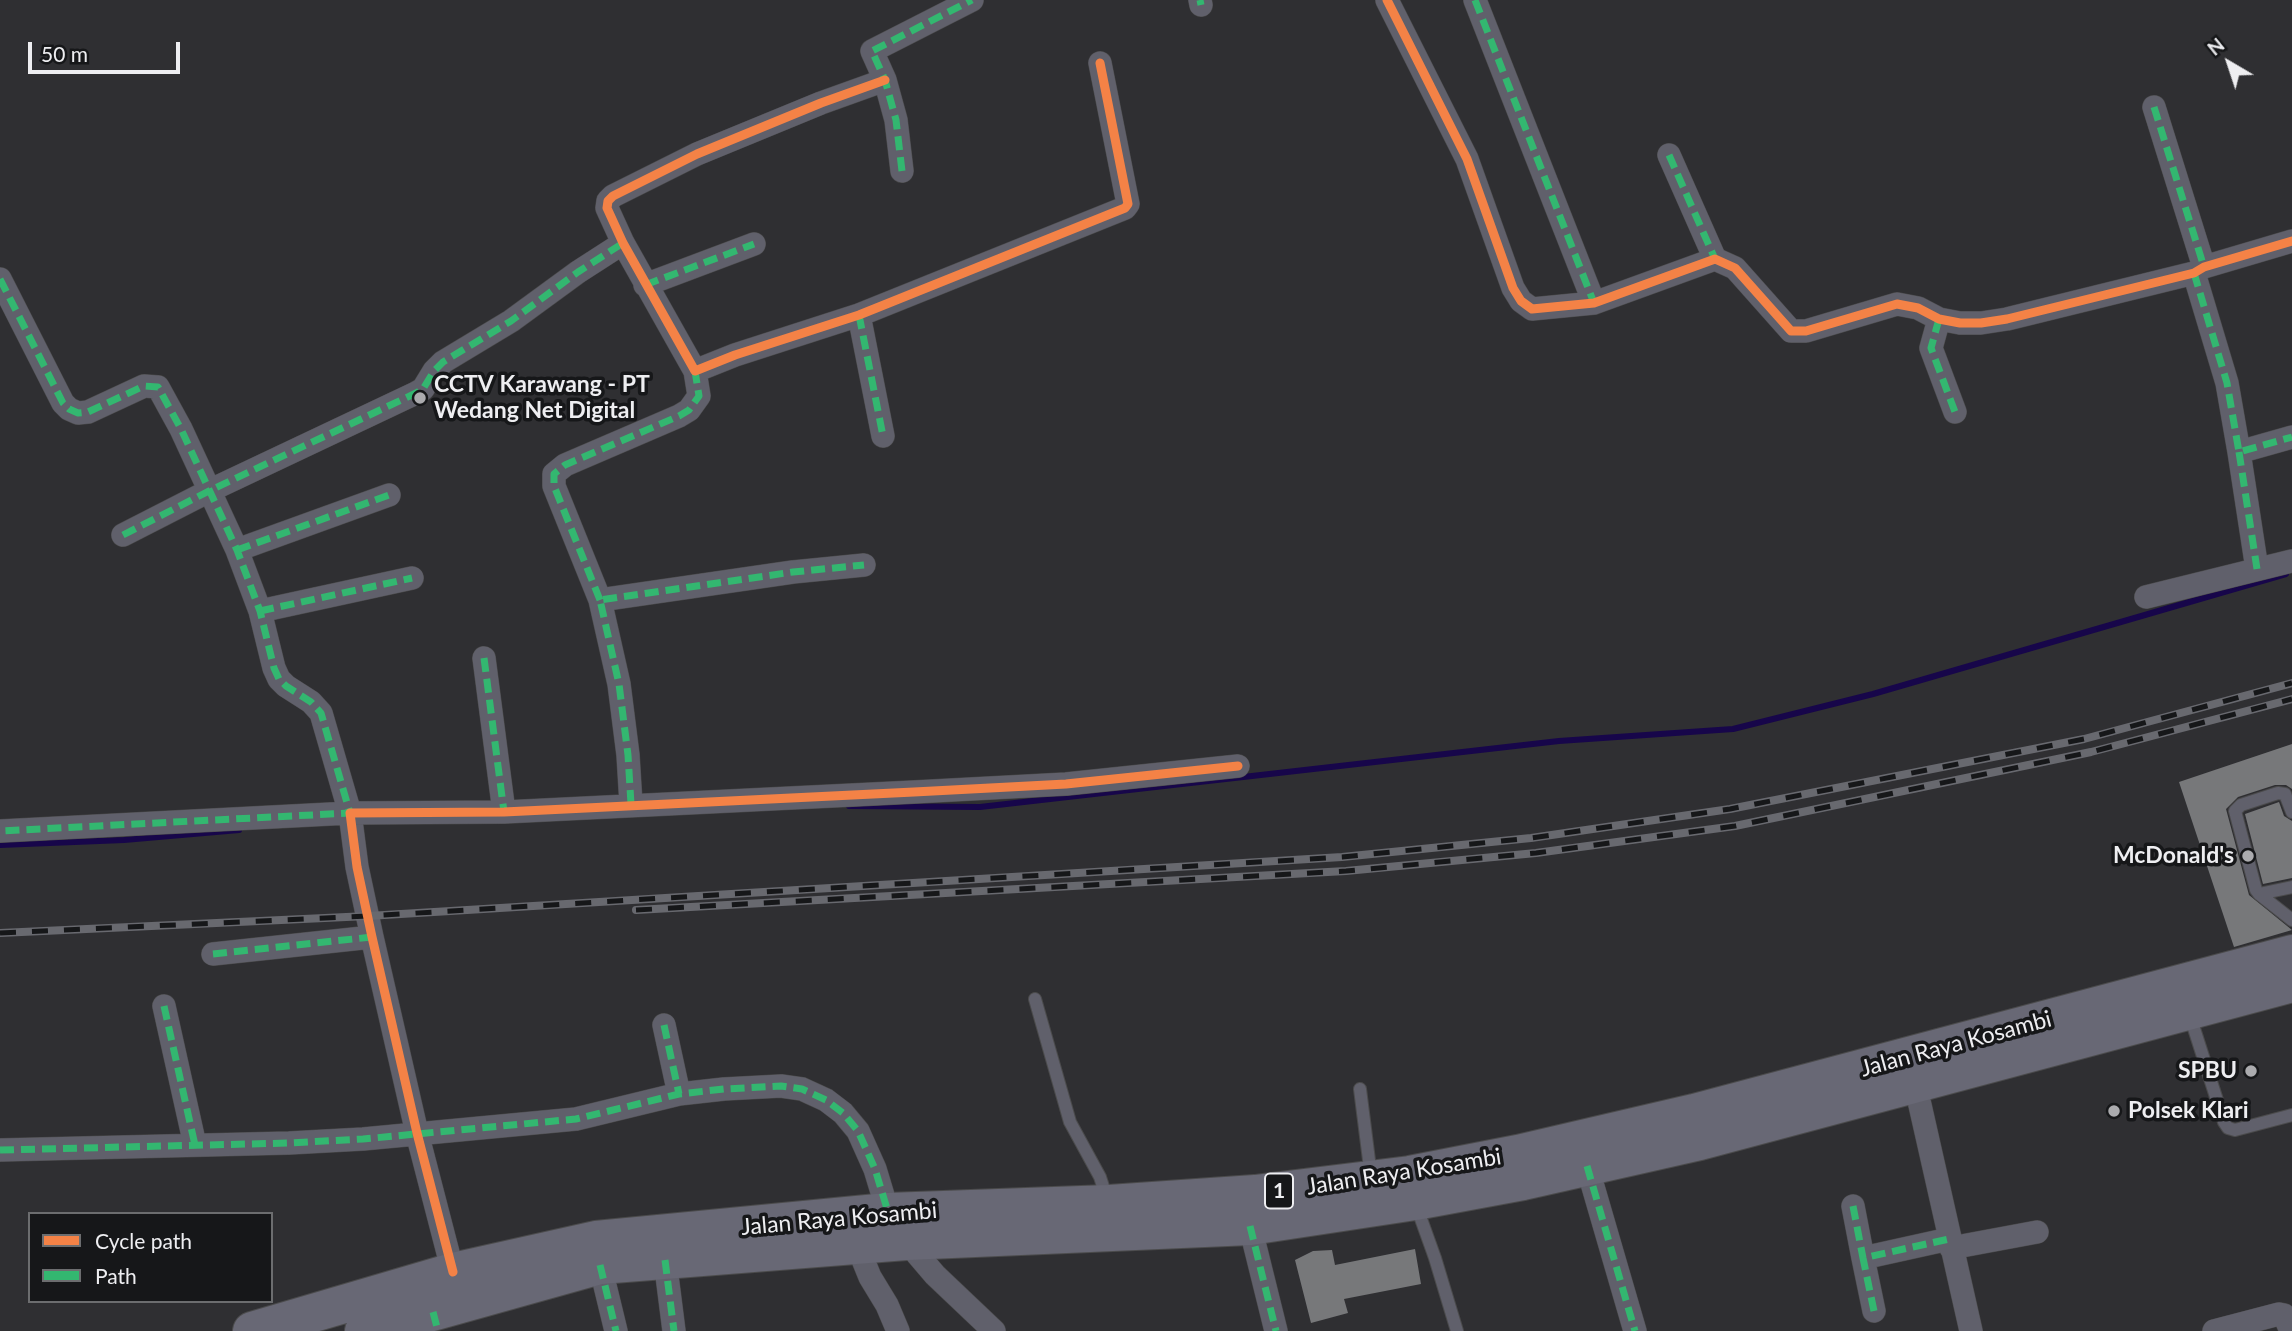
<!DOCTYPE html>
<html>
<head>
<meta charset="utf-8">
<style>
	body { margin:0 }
	#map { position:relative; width:2292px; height:1331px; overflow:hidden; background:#2f2f32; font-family:Lato,sans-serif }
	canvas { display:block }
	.legend { position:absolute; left:28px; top:1212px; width:245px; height:91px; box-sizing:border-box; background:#161719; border:2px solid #6c6d6f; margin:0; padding:9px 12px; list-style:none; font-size:21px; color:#eeeef1 }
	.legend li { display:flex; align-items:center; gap:14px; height:35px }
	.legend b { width:35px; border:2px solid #6c6d6f }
	.north { position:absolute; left:2194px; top:28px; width:70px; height:70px; -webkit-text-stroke:5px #161719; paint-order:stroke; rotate:321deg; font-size:19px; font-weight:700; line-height:28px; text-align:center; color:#eeeef1 }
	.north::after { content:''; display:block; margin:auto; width:24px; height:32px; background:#eeeef1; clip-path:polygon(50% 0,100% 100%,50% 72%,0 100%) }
	.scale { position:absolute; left:28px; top:42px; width:152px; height:32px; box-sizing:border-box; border:4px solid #eeeef1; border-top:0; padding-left:9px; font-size:21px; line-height:24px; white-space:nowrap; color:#eeeef1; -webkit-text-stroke:5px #161719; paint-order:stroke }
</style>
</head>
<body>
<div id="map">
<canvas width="2292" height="1331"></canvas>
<ul class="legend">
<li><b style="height:9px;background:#f48246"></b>Cycle path</li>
<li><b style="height:9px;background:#33b770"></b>Path</li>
</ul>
<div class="north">N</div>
<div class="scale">50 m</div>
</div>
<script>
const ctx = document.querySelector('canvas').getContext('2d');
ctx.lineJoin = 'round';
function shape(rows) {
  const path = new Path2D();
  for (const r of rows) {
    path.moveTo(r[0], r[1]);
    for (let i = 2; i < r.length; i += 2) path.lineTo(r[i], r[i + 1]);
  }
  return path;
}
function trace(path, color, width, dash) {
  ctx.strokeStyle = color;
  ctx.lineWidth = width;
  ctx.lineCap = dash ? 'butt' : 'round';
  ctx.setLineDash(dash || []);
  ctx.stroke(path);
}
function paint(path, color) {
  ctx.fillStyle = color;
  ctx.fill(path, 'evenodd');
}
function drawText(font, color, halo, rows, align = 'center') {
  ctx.font = font + ' Lato,sans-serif';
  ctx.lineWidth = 7;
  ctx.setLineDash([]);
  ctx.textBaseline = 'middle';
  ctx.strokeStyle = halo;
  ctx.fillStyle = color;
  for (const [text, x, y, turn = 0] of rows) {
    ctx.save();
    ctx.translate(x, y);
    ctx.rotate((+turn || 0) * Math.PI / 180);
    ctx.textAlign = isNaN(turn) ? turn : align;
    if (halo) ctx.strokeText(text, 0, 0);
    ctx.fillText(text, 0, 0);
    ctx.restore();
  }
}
const stream = shape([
	[849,806,980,807,1559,741,1733,729,1873,694,2286,574],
	[0,845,124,840,239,830]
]);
const building = shape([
	[2292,744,2292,789,2286,785,2275,785,2238,797,2226,809,2249,895,2292,930,2234,947,2179,782],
	[2279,802,2284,816,2292,821,2292,878,2263,884,2245,814],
	[1415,1249,1421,1284,1344,1299,1348,1313,1311,1323,1295,1260,1313,1251,1332,1250,1335,1265]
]);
const service = shape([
	[2292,812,2285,794,2278,793,2241,805,2235,811,2256,890,2259,894,2292,920],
	[2259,894,2292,887],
	[1035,999,1070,1122,1100,1177,1107,1199],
	[2190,1016,2224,1122,2228,1128,2235,1130,2292,1115],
	[1360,1089,1371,1176],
	[1416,1205,1435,1258,1457,1331]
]);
const minor = shape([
	[1200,0,1201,5],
	[1387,0,1467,159,1513,288,1521,301,1532,309,1594,303,1715,259,1735,268,1791,331,1806,331,1897,304,1918,308,1939,319,1960,323,1981,323,2007,319,2194,273,2204,267,2292,241],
	[1475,0,1594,303],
	[885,80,821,103,697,154,613,196,608,201,607,208,623,243,695,371,735,355,859,315,1125,208,1128,204,1100,63],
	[2154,107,2204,267],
	[1669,155,1715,259],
	[902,171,896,120,885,80,872,51,972,0],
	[2194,273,2227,383,2239,452,2292,437],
	[0,279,63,403,69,409,78,413,88,412,144,386,158,387,181,429,237,550,260,611,274,668,279,679,286,686,311,702,321,713,350,813,0,831],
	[645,285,754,244],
	[859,315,883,436],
	[1939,319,1931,348,1955,412],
	[2239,452,2257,569],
	[123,535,211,490,416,393,423,389,434,371,443,362,511,321,578,272,623,243],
	[237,550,389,495],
	[2146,597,2292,561],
	[600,600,554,486,554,474,565,465,679,416,689,410,699,396,695,371],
	[260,611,412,578],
	[484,658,504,812],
	[631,804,628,755,619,684,600,600,793,572,864,565],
	[213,954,372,937],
	[164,1006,195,1145],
	[664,1025,679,1094],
	[1915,1083,1971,1331],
	[0,1150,289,1143,363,1139,576,1119,679,1094,724,1089,781,1086,802,1089,826,1100,843,1113,858,1131,875,1169,888,1212],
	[1587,1166,1635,1331],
	[1853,1206,1863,1258],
	[1250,1226,1276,1331],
	[906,1241,935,1275,994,1331],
	[857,1245,870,1277,887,1305,898,1331],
	[1951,1248,2037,1232],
	[665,1260,674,1331],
	[600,1265,616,1331],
	[453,1272,417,1133,372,937,357,867,350,813,504,812,914,792,1066,784,1238,766],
	[1874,1311,1863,1258,1949,1239],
	[2214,1331,2279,1314,2284,1315,2291,1331]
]);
const trunk = shape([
	[252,1331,453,1272,596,1240,888,1212,1109,1204,1255,1194,1410,1175,1518,1154,1694,1113,2292,954],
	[364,1331,600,1265,906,1241,1250,1226,1415,1201,1523,1181,1700,1141,2292,983]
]);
const rail = shape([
	[636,910,1346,871,1536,853,1735,826,2091,752,2292,699],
	[0,933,368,916,1342,857,1531,838,1730,809,2084,739,2292,683]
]);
const quiet = shape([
	[1200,0,1201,5],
	[1475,0,1594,303],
	[2154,107,2204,267],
	[1669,155,1715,259],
	[902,171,896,120,885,80,872,51,972,0],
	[2194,273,2227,383,2239,452,2292,437],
	[0,279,63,403,69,409,78,413,88,412,144,386,158,387,181,429,237,550,260,611,274,668,279,679,286,686,311,702,321,713,350,813,0,831],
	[645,285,754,244],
	[859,315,883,436],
	[1939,319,1931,348,1955,412],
	[2239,452,2257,569],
	[123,535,211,490,416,393,423,389,434,371,443,362,511,321,578,272,623,243],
	[237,550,389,495],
	[600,600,554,486,554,474,565,465,679,416,689,410,699,396,695,371],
	[260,611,412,578],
	[484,658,504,812],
	[631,804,628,755,619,684,600,600,793,572,864,565],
	[213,954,372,937],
	[164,1006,195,1145],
	[664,1025,679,1094],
	[0,1150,289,1143,363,1139,576,1119,679,1094,724,1089,781,1086,802,1089,826,1100,843,1113,858,1131,875,1169,888,1212],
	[1587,1166,1635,1331],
	[1853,1206,1863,1258],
	[1250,1226,1276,1331],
	[665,1260,674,1331],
	[600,1265,616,1331],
	[1874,1311,1863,1258,1949,1239],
	[433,1312,438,1331]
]);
const cycleway = shape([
	[1387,0,1467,159,1513,288,1521,301,1532,309,1594,303,1715,259,1735,268,1791,331,1806,331,1897,304,1918,308,1939,319,1960,323,1981,323,2007,319,2194,273,2204,267,2292,241],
	[885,80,821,103,697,154,613,196,608,201,607,208,623,243,695,371,735,355,859,315,1125,208,1128,204,1100,63],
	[453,1272,417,1133,372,937,357,867,350,813,504,812,914,792,1066,784,1238,766]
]);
const markers = [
	[420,398,7,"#ababae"],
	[2248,856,7,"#ababae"],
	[2251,1071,7,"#ababae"],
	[2114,1111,7,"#ababae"]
];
const shields = [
	[1279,1191,28]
];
const shieldNames = [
	["1",1279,1191]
];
const poiNames = [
	["CCTV Karawang - PT",434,385],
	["Wedang Net Digital",434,411],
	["McDonald's",2234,856,"right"],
	["SPBU",2237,1071,"right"],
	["Polsek Klari",2128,1111]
];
const streetNames = [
	["Jalan Raya Kosambi",1956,1044,-15],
	["Jalan Raya Kosambi",1404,1172,-9],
	["Jalan Raya Kosambi",839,1219,-5]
];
trace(stream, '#17064a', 6);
paint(building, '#77787a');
trace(service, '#4b4b4c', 14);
trace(minor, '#4b4b4c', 24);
trace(trunk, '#4b4b4c', 40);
trace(service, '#60606b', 12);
trace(minor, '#60606b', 23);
trace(trunk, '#686875', 38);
trace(rail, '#68696f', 8);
trace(rail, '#161719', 5, [16]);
trace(quiet, '#33b770', 7, [14, 7]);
trace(cycleway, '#f48246', 9);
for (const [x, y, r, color] of markers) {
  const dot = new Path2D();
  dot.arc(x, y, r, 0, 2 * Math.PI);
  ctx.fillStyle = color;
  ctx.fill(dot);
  trace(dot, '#161719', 2.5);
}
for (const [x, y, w] of shields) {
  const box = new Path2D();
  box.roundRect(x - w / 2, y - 17.5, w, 35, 5);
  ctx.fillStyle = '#161719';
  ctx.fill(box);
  trace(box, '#eeeef1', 2);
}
drawText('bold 21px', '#eeeef1', null, shieldNames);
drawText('bold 23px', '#eeeef1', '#161719', poiNames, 'left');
drawText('23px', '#eeeef1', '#161719', streetNames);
</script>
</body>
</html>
